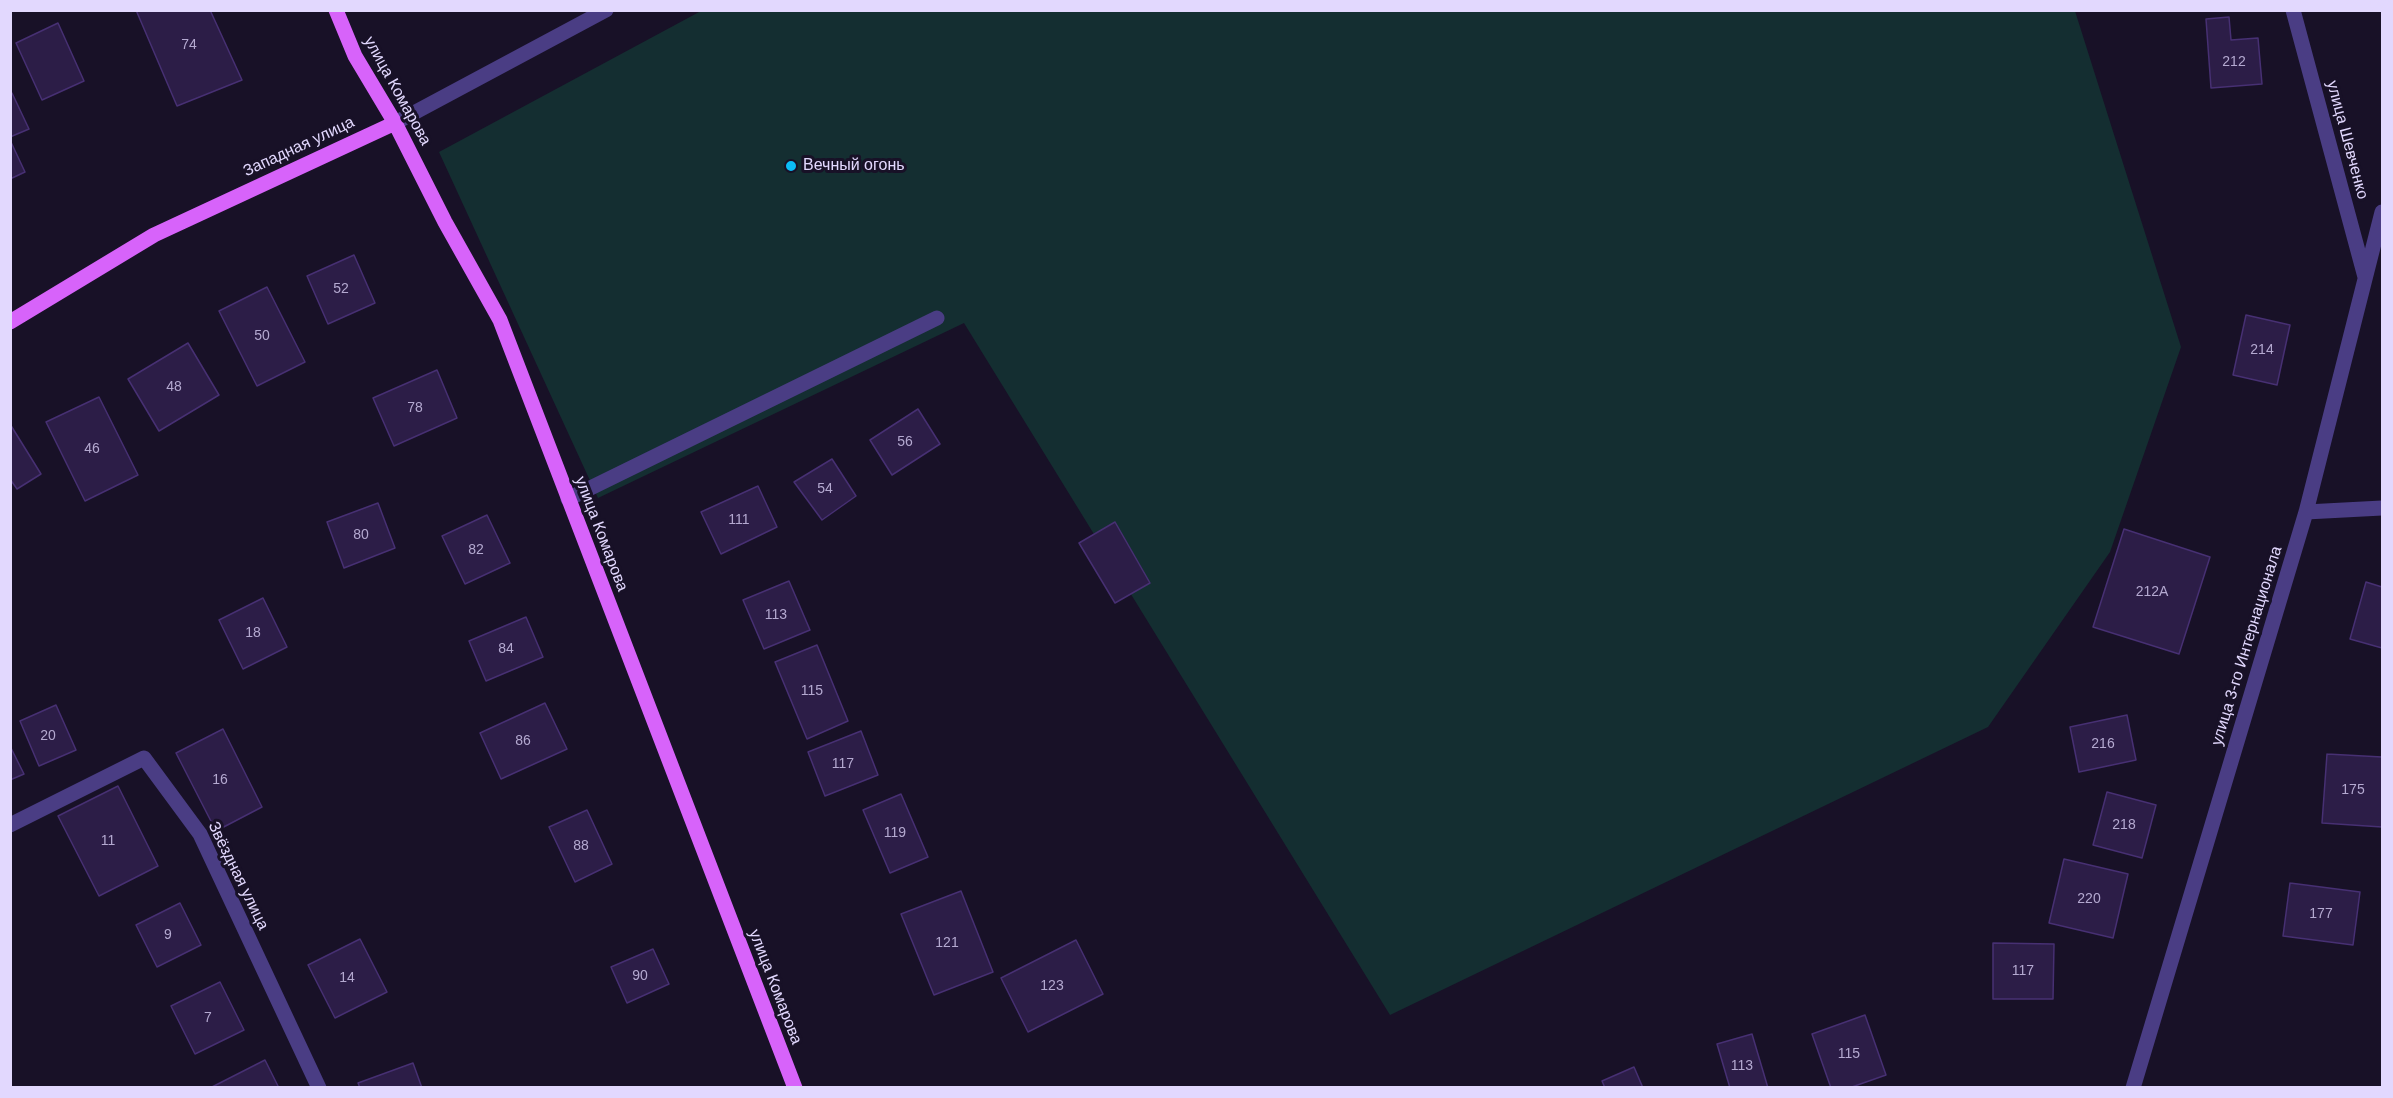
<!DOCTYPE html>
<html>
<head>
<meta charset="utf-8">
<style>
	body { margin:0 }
	#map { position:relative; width:2393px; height:1098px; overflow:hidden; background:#181127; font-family:Arial,sans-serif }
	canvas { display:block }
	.frame { position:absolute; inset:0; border:12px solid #e2d8fe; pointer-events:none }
</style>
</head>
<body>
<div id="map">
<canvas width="2393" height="1098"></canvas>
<div class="frame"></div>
</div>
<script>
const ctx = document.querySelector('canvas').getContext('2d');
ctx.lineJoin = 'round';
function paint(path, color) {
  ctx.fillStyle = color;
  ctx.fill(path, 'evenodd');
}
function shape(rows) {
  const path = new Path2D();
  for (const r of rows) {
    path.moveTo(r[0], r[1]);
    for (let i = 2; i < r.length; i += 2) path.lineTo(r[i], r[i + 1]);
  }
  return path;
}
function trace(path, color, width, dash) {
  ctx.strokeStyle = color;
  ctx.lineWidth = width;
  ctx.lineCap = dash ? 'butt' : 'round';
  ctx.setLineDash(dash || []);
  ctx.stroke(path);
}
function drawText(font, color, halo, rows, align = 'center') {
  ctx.font = font + ' Arial,sans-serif';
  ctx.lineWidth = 6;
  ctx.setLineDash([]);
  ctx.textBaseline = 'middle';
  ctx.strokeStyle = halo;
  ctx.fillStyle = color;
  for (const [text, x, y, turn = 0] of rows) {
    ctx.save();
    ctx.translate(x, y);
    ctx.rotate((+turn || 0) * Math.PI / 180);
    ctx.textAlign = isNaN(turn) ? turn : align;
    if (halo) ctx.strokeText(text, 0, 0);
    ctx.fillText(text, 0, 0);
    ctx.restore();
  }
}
const green = shape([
	[701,11,2075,11,2181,347,2110,552,1988,727,1390,1015,964,323,598,498,439,152]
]);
const building = shape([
	[136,10,210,10,242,80,177,106,136,10],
	[2229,17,2231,40,2258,38,2262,84,2211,88,2206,19,2229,17],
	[58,23,84,81,42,100,16,43,58,23],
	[12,93,29,129,10,137,10,94,12,93],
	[10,140,25,172,10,179,10,140],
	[354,255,375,303,328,324,307,276,354,255],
	[267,287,305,362,257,386,219,311,267,287],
	[2246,315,2290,325,2277,385,2233,375,2246,315],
	[188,343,219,395,159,431,128,379,188,343],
	[437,370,457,418,394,446,373,398,437,370],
	[99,397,138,475,85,501,46,422,99,397],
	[918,409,940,444,892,475,870,440,918,409],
	[10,424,41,474,17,489,10,479,10,424],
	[832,459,856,496,822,520,794,482,832,459],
	[758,486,777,527,721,554,701,512,758,486],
	[378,503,395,548,344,568,327,522,378,503],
	[487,515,510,563,465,584,442,536,487,515],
	[1115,522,1150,583,1115,603,1079,543,1115,522],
	[2124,529,2210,557,2179,654,2093,627,2124,529],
	[789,581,810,630,764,649,743,600,789,581],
	[2366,582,2382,587,2382,648,2350,639,2366,582],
	[263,598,287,647,243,669,219,620,263,598],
	[526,617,543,657,486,681,469,641,526,617],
	[817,645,848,721,807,739,775,662,817,645],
	[545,703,567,749,501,779,480,733,545,703],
	[56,705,76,750,39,766,20,721,56,705],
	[2127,715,2136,760,2079,772,2070,727,2127,715],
	[223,729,262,807,216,831,176,753,223,729],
	[861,731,878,775,825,796,808,752,861,731],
	[10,746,24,774,10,780,10,746],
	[2327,754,2382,757,2382,827,2322,823,2327,754],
	[118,786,158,866,99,896,58,816,118,786],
	[2107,792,2156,805,2142,858,2093,845,2107,792],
	[901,794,928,857,890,873,863,810,901,794],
	[587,810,612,864,575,882,549,827,587,810],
	[2064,859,2128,874,2113,938,2049,923,2064,859],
	[2290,883,2360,892,2353,945,2283,936,2290,883],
	[961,891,993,972,934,995,901,914,961,891],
	[180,903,201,945,157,967,136,925,180,903],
	[360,939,387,992,335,1018,308,965,360,939],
	[1076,940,1103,994,1028,1032,1001,978,1076,940],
	[1993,943,2054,944,2053,999,1993,999,1993,943],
	[653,949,669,984,627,1003,611,967,653,949],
	[220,982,244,1030,195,1054,171,1006,220,982],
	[1865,1015,1886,1075,1849,1088,1831,1088,1812,1034,1865,1015],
	[1752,1034,1768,1088,1730,1088,1717,1044,1752,1034],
	[265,1060,279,1088,210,1088,265,1060],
	[413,1063,422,1088,360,1088,358,1083,413,1063],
	[1634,1067,1643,1088,1605,1088,1602,1081,1634,1067]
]);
const minor = shape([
	[2293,10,2365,277],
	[395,123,606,10],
	[568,499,937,318],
	[2306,512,2382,508],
	[10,825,144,758,200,834,319,1088],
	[2133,1088,2306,512,2382,212]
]);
const major = shape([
	[336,10,355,56,395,123,445,222,500,320,795,1088],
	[10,322,154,235,395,123]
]);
const markers = [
	[791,166,6,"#0bbdf6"]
];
const numberNames = [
	["74",189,45],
	["212",2234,62],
	["52",341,289],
	["50",262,336],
	["214",2262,350],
	["48",174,387],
	["78",415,408],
	["56",905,442],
	["46",92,449],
	["54",825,489],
	["111",739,520],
	["80",361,535],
	["82",476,550],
	["212А",2152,592],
	["113",776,615],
	["18",253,633],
	["84",506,649],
	["115",812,691],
	["20",48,736],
	["86",523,741],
	["216",2103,744],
	["117",843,764],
	["16",220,780],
	["175",2353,790],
	["218",2124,825],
	["119",895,833],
	["11",108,841],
	["88",581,846],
	["220",2089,899],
	["177",2321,914],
	["9",168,935],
	["121",947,943],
	["117",2023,971],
	["90",640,976],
	["14",347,978],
	["123",1052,986],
	["7",208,1018],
	["115",1849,1054],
	["113",1742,1066]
];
const streetNames = [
	["улица Комарова",397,91,61],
	["улица Шевченко",2347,140,75],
	["Западная улица",299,147,-25],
	["улица Комарова",601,534,69],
	["улица 3-го Интернационала",2247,646,-73],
	["Звёздная улица",238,876,64],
	["улица Комарова",775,987,69]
];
const poiNames = [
	["Вечный огонь",803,166]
];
paint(green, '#142e31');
paint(building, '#2c1d47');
trace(building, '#473073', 1.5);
trace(minor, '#4a3d84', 15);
trace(major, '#d763fa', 15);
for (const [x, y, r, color] of markers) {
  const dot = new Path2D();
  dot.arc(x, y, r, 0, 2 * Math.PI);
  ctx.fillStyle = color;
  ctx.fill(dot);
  trace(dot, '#181127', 2);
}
drawText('14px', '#b4a9d0', null, numberNames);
drawText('16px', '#e2d8fe', '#181127', streetNames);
drawText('16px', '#e2d8fe', '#181127', poiNames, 'left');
</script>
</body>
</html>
